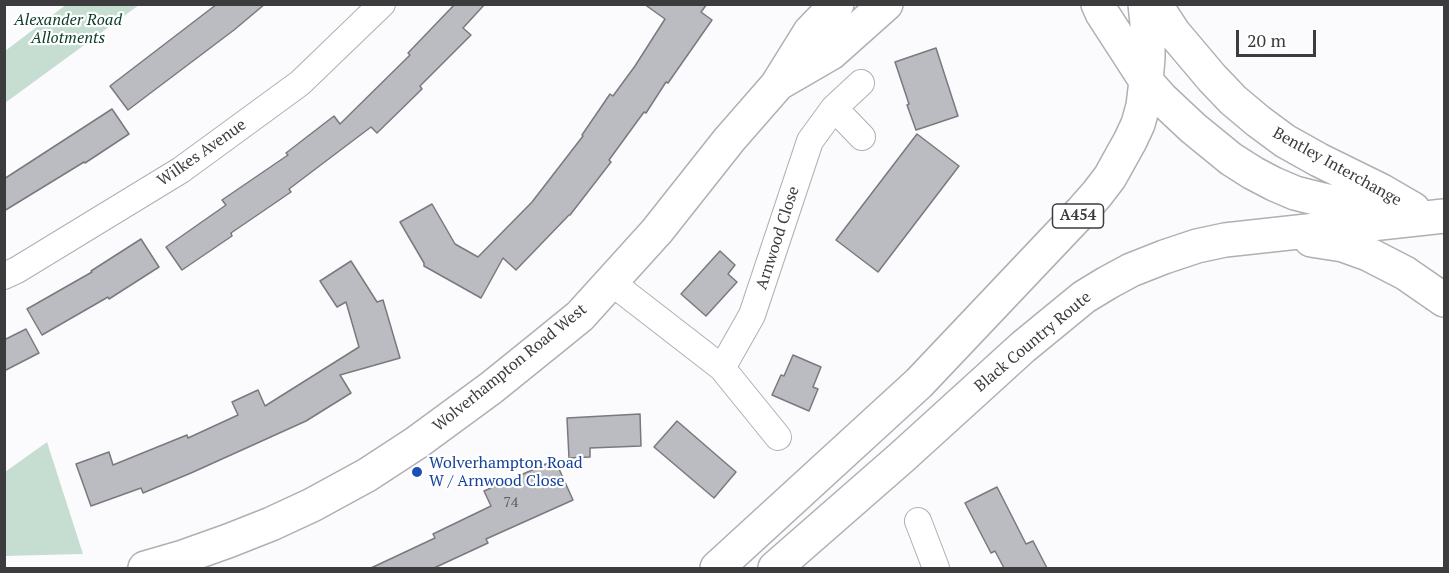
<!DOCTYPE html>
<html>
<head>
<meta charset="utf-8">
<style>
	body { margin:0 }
	#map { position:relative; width:1449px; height:573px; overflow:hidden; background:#fbfbfe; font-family:"PT Serif",serif }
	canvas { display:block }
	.frame { position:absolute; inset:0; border:6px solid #3c3c3e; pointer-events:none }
	.scale { position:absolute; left:1236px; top:30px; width:80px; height:27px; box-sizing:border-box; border:3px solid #3c3c3e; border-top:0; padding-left:8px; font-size:18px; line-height:21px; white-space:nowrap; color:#3c3c3e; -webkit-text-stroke:4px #fff; paint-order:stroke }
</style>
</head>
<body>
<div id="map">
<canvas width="1449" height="573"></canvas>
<div class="frame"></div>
<div class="scale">20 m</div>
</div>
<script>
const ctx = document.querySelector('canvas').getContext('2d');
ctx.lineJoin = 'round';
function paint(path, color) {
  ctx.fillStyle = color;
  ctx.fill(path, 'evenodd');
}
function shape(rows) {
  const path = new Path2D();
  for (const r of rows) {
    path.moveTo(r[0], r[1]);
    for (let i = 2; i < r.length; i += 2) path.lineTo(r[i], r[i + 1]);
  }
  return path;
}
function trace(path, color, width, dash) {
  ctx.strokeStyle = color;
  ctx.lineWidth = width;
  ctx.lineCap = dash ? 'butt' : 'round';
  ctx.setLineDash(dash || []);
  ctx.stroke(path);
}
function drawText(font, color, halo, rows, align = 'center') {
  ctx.font = font + ' "PT Serif",serif';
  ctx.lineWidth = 4.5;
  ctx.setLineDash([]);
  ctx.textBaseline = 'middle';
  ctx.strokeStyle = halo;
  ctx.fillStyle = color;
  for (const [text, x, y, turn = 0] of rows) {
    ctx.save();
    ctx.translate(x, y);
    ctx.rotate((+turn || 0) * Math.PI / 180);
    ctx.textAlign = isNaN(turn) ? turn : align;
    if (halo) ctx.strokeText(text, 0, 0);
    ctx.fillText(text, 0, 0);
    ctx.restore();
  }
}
const green = shape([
	[67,4,139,5,5,103,5,51],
	[47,442,83,554,5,556,5,472]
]);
const building = shape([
	[217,4,265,4,234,30,128,110,110,86,217,4],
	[455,4,485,4,463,28,471,35,420,86,422,89,377,133,371,127,289,189,291,192,231,233,232,236,182,270,166,247,226,205,222,200,288,155,286,153,334,116,340,124,410,55,408,53,455,4],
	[644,4,707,4,701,12,712,20,668,83,666,82,646,113,644,112,609,160,611,162,570,215,569,215,516,270,503,258,481,298,424,266,424,263,400,222,432,204,455,244,478,257,532,202,583,136,582,135,610,94,613,96,635,66,665,19,644,4],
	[936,48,958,116,916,130,907,105,909,104,895,62,936,48],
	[112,109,129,134,85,163,84,162,4,211,4,179,112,109],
	[917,134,959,166,878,272,836,240,917,134],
	[141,239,159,267,109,299,108,297,42,335,27,309,92,272,91,271,141,239],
	[720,251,735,265,728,274,737,282,706,316,681,294,720,251],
	[351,261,377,302,383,300,400,358,340,375,351,393,306,421,191,473,143,493,141,488,91,506,76,464,109,452,113,465,187,435,188,438,238,415,232,402,258,390,265,406,359,347,346,302,337,307,320,281,351,261],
	[26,329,39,353,4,371,4,340,26,329],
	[793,355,821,367,813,387,818,389,809,411,772,395,781,375,784,376,793,355],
	[640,414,641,446,590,448,590,457,569,458,567,418,640,414],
	[677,421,736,472,714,498,654,447,677,421],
	[555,460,573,500,486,539,488,543,434,568,371,568,435,538,433,534,491,506,484,491,555,460],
	[997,487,1026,544,1033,541,1047,568,1004,568,995,551,991,553,965,503,997,487]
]);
const street = shape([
	[834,108,862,137],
	[4,276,17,270,181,170,300,83,382,4],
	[611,282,722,368,778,437],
	[722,368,752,315,810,141,834,108,861,83],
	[918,521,936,568]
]);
const secondary = shape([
	[781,82,831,53,886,4],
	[145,568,183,557,228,541,271,524,312,505,367,475,416,443,491,388,548,342,580,316,657,231,729,140,777,85,810,32,837,4]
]);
const highway = shape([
	[1098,4,1102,13,1146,81,1161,98,1193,128,1231,159,1253,173,1274,184,1295,193,1323,200,1386,212],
	[1155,4,1174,33,1212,78,1233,100,1258,121,1285,141,1319,160,1382,191,1413,209],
	[1311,240,1343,245,1368,254,1405,273,1444,300],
	[717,568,919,383,1082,211,1097,194,1110,177,1130,141,1138,124,1143,106,1146,81,1148,58,1148,33,1145,4],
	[775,568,902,457,1023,347,1084,297,1107,283,1131,270,1164,257,1197,246,1225,240,1444,216]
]);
const markers = [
	[417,472,6,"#1a4fb4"]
];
const numberNames = [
	["74",511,503]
];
const shields = [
	[1078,216,51]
];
const shieldNames = [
	["A454",1078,216]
];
const parkNames = [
	["Alexander Road",68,20],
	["Allotments",68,38]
];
const streetNames = [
	["Wilkes Avenue",202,153,-35],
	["Bentley Interchange",1337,167,29],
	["Arnwood Close",778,238,-72],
	["Black Country Route",1033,342,-40],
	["Wolverhampton Road West",510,368,-39]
];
const transitNames = [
	["Wolverhampton Road",429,463],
	["W / Arnwood Close",429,481]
];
paint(green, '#c6ded1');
paint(building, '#bbbcc1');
trace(building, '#79797e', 1.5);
trace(street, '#afafb4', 28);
trace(secondary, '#afafb4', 36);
trace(highway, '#afafb4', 36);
trace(street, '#fff', 26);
trace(secondary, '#fff', 33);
trace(highway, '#fff', 33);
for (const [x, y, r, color] of markers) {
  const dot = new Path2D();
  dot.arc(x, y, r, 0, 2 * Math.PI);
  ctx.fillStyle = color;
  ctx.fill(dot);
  trace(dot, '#fff', 2);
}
drawText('14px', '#5c5c5f', null, numberNames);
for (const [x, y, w] of shields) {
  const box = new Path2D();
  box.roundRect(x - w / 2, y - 12, w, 24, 4.5);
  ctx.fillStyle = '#fff';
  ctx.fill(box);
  trace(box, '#3c3c3e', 1.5);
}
drawText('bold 15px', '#3c3c3e', null, shieldNames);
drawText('italic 16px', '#0a3c29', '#fff', parkNames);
drawText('16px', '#3c3c3e', '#fff', streetNames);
drawText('16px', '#164399', '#fff', transitNames, 'left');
</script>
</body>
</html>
